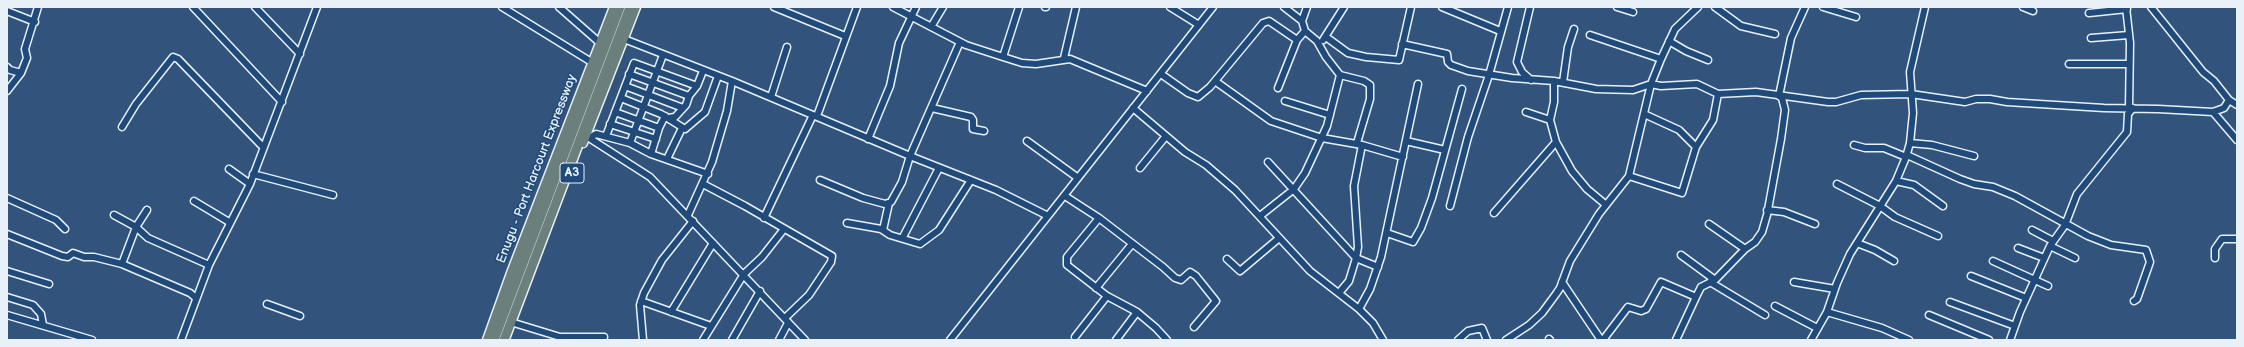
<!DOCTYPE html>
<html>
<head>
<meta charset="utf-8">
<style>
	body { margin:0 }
	#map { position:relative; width:2244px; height:347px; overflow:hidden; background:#32547c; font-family:"Balsamiq Sans",sans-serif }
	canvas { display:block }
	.frame { position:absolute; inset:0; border:8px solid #e8f1f8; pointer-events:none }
</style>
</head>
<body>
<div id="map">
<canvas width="2244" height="347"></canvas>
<div class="frame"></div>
</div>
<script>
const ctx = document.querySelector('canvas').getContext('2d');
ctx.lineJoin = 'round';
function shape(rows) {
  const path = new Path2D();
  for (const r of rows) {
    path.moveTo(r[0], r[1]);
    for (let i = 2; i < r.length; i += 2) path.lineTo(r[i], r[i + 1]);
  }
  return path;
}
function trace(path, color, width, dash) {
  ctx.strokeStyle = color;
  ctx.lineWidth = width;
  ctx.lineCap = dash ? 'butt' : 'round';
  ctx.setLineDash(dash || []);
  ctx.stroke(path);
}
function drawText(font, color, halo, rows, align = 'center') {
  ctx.font = font + ' "Balsamiq Sans",sans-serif';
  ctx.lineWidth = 3;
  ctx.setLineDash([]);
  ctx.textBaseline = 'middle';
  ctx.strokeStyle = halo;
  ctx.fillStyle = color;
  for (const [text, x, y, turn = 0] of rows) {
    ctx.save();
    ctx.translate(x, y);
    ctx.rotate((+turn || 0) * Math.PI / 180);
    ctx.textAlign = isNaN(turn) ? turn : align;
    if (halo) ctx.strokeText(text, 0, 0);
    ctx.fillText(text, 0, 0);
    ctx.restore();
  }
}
const minor = shape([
	[193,7,282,102],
	[255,7,300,54],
	[502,7,593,63],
	[559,7,600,43],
	[774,7,845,36],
	[893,7,966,45,1003,57,1022,63,1036,64,1070,59,1147,91],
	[1045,7,1046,7],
	[1170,7,1199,25],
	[1442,7,1500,31],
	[1530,7,1517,62,1522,72,1531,80],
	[1617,7,1633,12],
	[1715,7,1741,26,1775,34],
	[1823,7,1856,17],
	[2023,7,2033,11],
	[2126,7,2130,43,2129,108],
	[2151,7,2203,72,2214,81,2229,100,2237,105],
	[7,11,35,22],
	[2089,13,2127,9],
	[1302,21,1307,7],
	[931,27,943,7],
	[1590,35,1661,59],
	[1326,37,1348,53,1366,57,1399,60,1411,7],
	[2091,38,2129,35],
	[624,39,732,81,910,156,996,190,1048,216],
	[1323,40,1344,7],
	[1669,41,1686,51,1708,60],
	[1402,44,1447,54,1448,62,1451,65,1468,71,1512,78,1554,81,1596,89,1633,90,1651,84,1661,86,1697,84,1718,94,1756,92,1828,102,1836,102,1861,95,1911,94,1965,102,1976,99,1990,99,2007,102,2104,108,2158,109,2213,112,2224,108,2229,100],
	[1003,57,1019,7],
	[1064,58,1076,7],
	[2069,64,2129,64],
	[7,67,10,70,21,73],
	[629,74,689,96],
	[1161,74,1188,93,1198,97,1210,87,1263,23,1269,21,1297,40,1305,31],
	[1340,75,1364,81,1370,85,1370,99,1357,143],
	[1215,81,1271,121,1322,138,1362,145,1354,186,1358,247,1356,258,1349,281,1339,293],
	[1554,81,1554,102,1550,120,1556,142,1572,171,1587,189,1605,204],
	[1563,82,1568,47,1574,29],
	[625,86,683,108],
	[1278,88,1297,40],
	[7,91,21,73,27,58,25,49,38,7],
	[1779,96,1791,38,1805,7],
	[771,97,787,47],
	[621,98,661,114,685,129,705,112,718,76],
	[1285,101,1330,115],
	[932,108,971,117,973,120,973,129,984,131],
	[1133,108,1185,152,1206,165,1235,190,1310,271,1359,309,1373,323,1383,340],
	[615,112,659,128],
	[1526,112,1550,120],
	[2213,112,2237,140],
	[1644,114,1679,130,1696,147],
	[817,116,857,7],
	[668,118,675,117,686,105,689,96,697,86],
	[610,124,656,139],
	[122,127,136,104,173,57,178,59,263,147],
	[586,136,650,177,805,340],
	[606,136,634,63,697,86,703,71],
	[591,137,596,134,630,143,651,154,708,174],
	[868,139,890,86,899,43,916,7],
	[1027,141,1078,178],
	[1406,141,1445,150],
	[630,143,663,55],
	[1910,143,1932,145,1974,156],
	[1362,145,1403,157],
	[1854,145,1865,148,1884,148,1906,157],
	[651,154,659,128,665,116],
	[1907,155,1960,179,1974,184,1993,187,2015,196,2088,236,2111,245,2146,250,2150,262,2137,299,2134,301],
	[667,159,682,128],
	[1268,162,1356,258,1378,267],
	[1140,168,1166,136],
	[229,169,250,184],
	[253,174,333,195],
	[1629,176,1682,193,1696,147,1713,120,1718,94],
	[820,180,863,198,885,204,891,202,902,182,910,156,960,42],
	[1896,181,1914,185,1943,206],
	[703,184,745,206,832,256,831,262,809,295,785,318],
	[1837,184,1880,206,1895,217,1938,236],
	[1065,196,1099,218,1163,267,1175,278,1181,280,1190,272,1196,276,1216,301,1194,327],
	[7,198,56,220,65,229],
	[194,201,229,222],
	[1450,206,1468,137,1489,75,1508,7],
	[1767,210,1784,212,1815,224],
	[1494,213,1556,142],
	[114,215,136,227,148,238,209,265],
	[688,215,712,162,727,111,732,81],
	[1260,216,1294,189,1305,173,1327,126,1340,75,1326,57,1317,41,1305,31,1302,21,1284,7],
	[764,218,813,115],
	[1099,218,1067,257,1067,265,1107,296,1137,312,1156,328,1167,340],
	[847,223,881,229,890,235,920,244,939,230,971,180],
	[1709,224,1745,249],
	[883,230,889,203],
	[2032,230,2053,241],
	[1387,233,1413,242,1421,228,1432,198,1462,89],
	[7,234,62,256,68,257,73,253,84,257,94,257,122,264,190,293,196,298],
	[903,237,939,168],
	[1857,243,1875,250,1894,261],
	[2050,246,2075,258],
	[2018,248,2044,258],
	[1681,255,1715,280],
	[2215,258,2215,249,2222,239,2237,239],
	[1227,259,1240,271,1278,239],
	[1993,261,2048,286],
	[122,264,136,227,147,210],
	[7,271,49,284],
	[1971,276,2026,298],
	[1562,282,1601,340],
	[1710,282,1765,315],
	[1794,282,1835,289],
	[1096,288,1132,244],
	[7,297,33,305,41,314,43,325],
	[641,301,711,326],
	[1950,302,2015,326],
	[267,304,300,316],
	[1775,306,1817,328],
	[1359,309,1370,289,1381,257,1418,84],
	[671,312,713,243],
	[1827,312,1882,328,1909,340],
	[7,315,92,340],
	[1929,315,1989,340],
	[514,323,560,337,604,337],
	[1075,337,1107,296],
	[1549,339,1550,340],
	[181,340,209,265,250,184,317,7],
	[643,340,640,305,644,293,662,260,693,221],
	[703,340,744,274,762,257,784,229],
	[732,340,760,291],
	[779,340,788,323],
	[950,340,1213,7],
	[1116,340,1137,312],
	[1458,340,1468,331,1482,328,1487,340],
	[1506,340,1529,325,1542,313,1556,294,1560,288,1570,261,1599,214,1629,176,1651,84,1661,59,1675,29,1698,7],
	[1603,340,1628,307,1641,311,1646,309,1661,282,1696,297,1701,287,1715,280,1745,249,1755,242,1762,232,1767,215,1781,139,1785,110,1782,98,1779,96],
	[1676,340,1696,297],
	[1811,340,1827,312,1837,283,1850,254,1896,181,1906,157,1910,143,1913,113,1910,72,1925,7],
	[2010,340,2020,312,2050,246,2065,225,2077,194,2127,132,2128,114,2133,108]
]);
const major = shape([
	[583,143,636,7],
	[487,340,511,273,614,7]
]);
const highway = shape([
	[494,340,620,7],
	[504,340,630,7]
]);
const shields = [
	[572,173,24]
];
const shieldNames = [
	["A3",572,173]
];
const streetNames = [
	["Enugu - Port Harcourt Expressway",537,169,-69]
];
trace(minor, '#e8f1f8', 9);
trace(major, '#e8f1f8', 11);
trace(highway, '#e8f1f8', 12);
trace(minor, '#1f4a7a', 6);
trace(major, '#6b7f7c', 8);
trace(highway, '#6b7f7c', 9);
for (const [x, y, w] of shields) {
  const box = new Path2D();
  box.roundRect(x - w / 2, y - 10, w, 20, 3);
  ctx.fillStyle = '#1f4a7a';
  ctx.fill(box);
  trace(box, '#e8f1f8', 1);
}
drawText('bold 12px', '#e8f1f8', null, shieldNames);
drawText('13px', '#e8f1f8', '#1f4a7a', streetNames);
</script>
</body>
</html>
